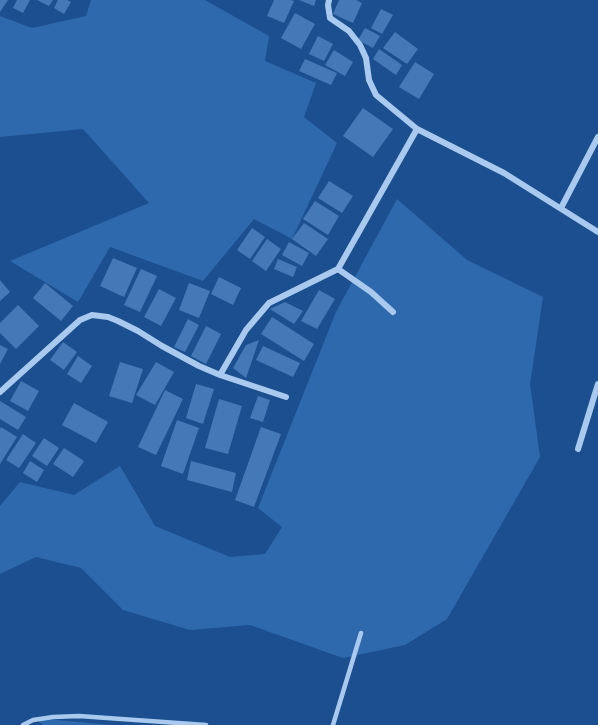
<!DOCTYPE html>
<html>
<head>
<meta charset="utf-8">
<style>
	body { margin:0 }
	canvas { display:block; background:#1b4f8f }
</style>
</head>
<body>
<canvas width="598" height="725"></canvas>
<script>
const ctx = document.querySelector('canvas').getContext('2d');
ctx.lineJoin = 'round';
function paint(path, color) {
  ctx.fillStyle = color;
  ctx.fill(path, 'evenodd');
}
function shape(rows) {
  const path = new Path2D();
  for (const r of rows) {
    path.moveTo(r[0], r[1]);
    for (let i = 2; i < r.length; i += 2) path.lineTo(r[i], r[i + 1]);
  }
  return path;
}
function trace(path, color, width, dash) {
  ctx.strokeStyle = color;
  ctx.lineWidth = width;
  ctx.lineCap = dash ? 'butt' : 'round';
  ctx.setLineDash(dash || []);
  ctx.stroke(path);
}
const green = shape([
	[91,0,205,0,269,36,265,61,316,83,304,117,337,143,292,239,254,219,203,281,110,247,78,302,10,261,149,203,83,129,0,137,0,16,32,28,86,16],
	[397,199,467,260,543,297,530,384,540,457,447,619,405,645,343,658,250,625,190,630,123,610,81,568,36,557,0,574,0,506,20,482,74,495,120,466,155,526,230,557,265,554,282,527,258,508,336,312],
	[35,718,111,725,113,725,43,725]
]);
const building = shape([
	[0,0,8,0,0,12],
	[17,0,30,0,23,13,13,8],
	[37,0,53,0,49,6],
	[58,0,67,0,71,2,64,14,54,8],
	[274,0,291,0,294,1,284,23,267,16],
	[299,0,316,0,314,6],
	[339,0,356,0,362,3,353,23,333,14],
	[381,9,393,15,382,34,371,28],
	[295,13,315,24,301,49,281,38],
	[365,28,380,36,373,48,358,40],
	[395,32,418,49,407,64,383,48],
	[318,36,333,44,324,61,309,54],
	[379,49,402,65,396,75,373,59],
	[334,50,353,62,345,76,325,65],
	[305,59,337,73,331,85,299,71],
	[415,62,434,74,419,99,399,87],
	[363,108,393,129,373,157,343,136],
	[329,181,353,196,342,213,318,198],
	[315,201,339,216,328,235,303,219],
	[304,223,328,239,316,256,292,239],
	[252,228,265,237,250,259,237,250],
	[267,239,281,249,266,271,252,261],
	[289,242,309,253,302,266,282,255],
	[113,258,137,268,124,297,100,286],
	[278,259,297,267,293,277,274,269],
	[141,269,157,276,140,312,124,305],
	[219,277,241,288,233,305,211,294],
	[0,280,10,292,0,301],
	[45,283,73,306,61,321,33,298],
	[189,283,210,291,199,318,179,310],
	[159,289,176,298,161,326,144,317],
	[319,290,335,299,317,329,301,321],
	[285,302,303,311,294,324,270,309],
	[18,305,39,326,16,349,0,333,0,323],
	[272,317,314,344,304,361,261,334],
	[188,319,199,325,185,352,174,347],
	[206,326,221,334,206,364,191,356],
	[259,340,246,378,233,368,246,345],
	[63,342,77,352,64,370,50,360],
	[0,345,8,349,0,364],
	[263,346,300,363,293,377,256,360],
	[78,356,92,366,81,383,67,374],
	[120,362,143,369,132,403,109,396],
	[156,362,174,372,155,405,136,395],
	[21,381,39,391,28,411,10,401],
	[196,384,214,389,203,424,186,418],
	[165,390,183,399,156,455,138,447],
	[258,396,270,400,263,422,250,418],
	[219,399,242,406,228,454,205,448],
	[0,401,26,417,18,430,0,419],
	[74,403,108,422,96,443,62,425],
	[177,420,199,428,183,474,161,466],
	[1,427,17,437,0,464,0,429],
	[261,427,281,434,254,507,235,500],
	[23,434,36,443,19,468,6,460],
	[44,438,59,448,47,466,32,456],
	[64,448,84,461,73,477,53,464],
	[30,461,44,470,37,482,23,473],
	[191,461,236,473,232,492,187,480]
]);
const service = shape([
	[23,725,33,720,53,717,79,716,206,725],
	[333,725,361,633]
]);
const minor = shape([
	[329,0,328,5,330,18,349,31,360,45,366,58,369,80,376,95,417,129,504,173,598,232],
	[561,208,598,137],
	[338,269,371,292,393,312],
	[220,375,286,397],
	[0,392,80,320,92,315,108,317,118,321,138,331,162,346,199,366,220,375,246,330,269,303,338,269,417,129],
	[578,449,598,384]
]);
paint(green, '#2e69ad');
paint(building, '#4478b7');
trace(service, '#a9c9ee', 4.5);
trace(minor, '#a9c9ee', 6);
</script>
</body>
</html>
